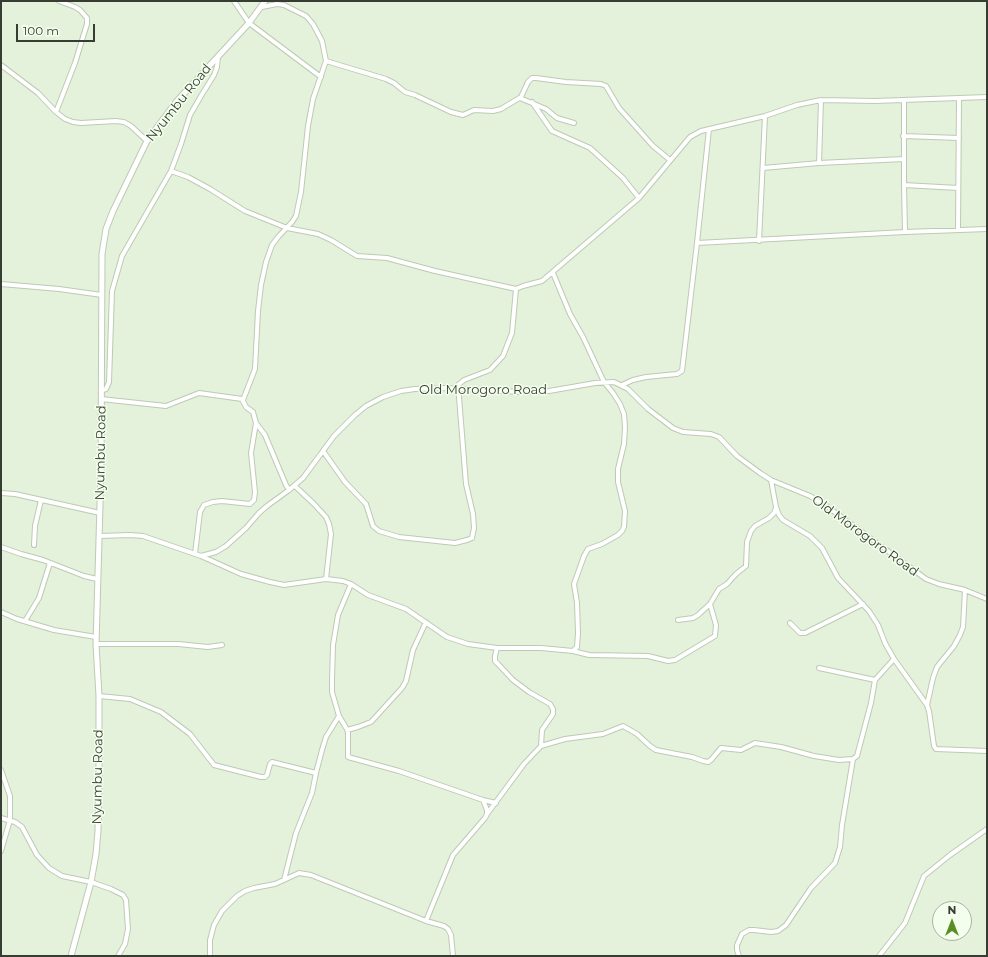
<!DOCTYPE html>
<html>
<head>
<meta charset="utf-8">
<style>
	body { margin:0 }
	#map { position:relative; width:988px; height:957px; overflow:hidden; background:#e4f2db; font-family:Montserrat,sans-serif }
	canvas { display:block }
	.frame { position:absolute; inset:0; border:2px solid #383d34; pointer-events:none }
	.north { position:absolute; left:932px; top:901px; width:40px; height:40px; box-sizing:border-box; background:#f3ffec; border:1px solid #a8b1a2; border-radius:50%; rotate:0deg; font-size:11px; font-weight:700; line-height:16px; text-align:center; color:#383d34 }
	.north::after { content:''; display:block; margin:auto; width:14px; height:18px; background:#5a8d25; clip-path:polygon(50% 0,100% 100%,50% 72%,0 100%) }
	.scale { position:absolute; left:16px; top:24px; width:79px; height:18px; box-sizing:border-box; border:2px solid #383d34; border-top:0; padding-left:5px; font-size:12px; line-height:14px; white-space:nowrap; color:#383d34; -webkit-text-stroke:3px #f3ffec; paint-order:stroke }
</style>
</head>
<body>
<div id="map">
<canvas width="988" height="957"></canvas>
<div class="frame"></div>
<div class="north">N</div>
<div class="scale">100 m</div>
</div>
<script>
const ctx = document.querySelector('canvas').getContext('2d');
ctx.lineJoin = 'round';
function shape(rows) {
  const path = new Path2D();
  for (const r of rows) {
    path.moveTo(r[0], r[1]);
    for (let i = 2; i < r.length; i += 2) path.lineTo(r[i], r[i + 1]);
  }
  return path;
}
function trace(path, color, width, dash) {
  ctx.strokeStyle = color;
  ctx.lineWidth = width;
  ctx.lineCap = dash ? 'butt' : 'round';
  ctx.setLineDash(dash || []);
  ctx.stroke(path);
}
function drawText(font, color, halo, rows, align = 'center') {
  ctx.font = font + ' Montserrat,sans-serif';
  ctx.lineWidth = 3;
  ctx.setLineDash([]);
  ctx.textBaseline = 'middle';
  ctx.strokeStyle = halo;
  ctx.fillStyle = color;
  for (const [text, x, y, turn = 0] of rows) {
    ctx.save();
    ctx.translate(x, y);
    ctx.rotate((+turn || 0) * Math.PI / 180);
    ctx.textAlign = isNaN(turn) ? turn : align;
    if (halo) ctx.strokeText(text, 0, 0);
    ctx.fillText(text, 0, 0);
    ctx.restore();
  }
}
const minor = shape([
	[234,1,249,23,321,77],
	[326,61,386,79,394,83,405,92,415,95,451,112,463,115,474,110,493,111,501,109,521,97,528,82,532,78,536,78,566,82,601,84,606,86,619,108,653,146,670,160],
	[1,65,38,93,56,112,65,119,73,122,81,123,116,121,124,122,131,126,147,141],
	[520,98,546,109,557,118,574,123],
	[904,100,904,185,905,232],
	[532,102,552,131,590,148,623,178,639,198],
	[56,112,75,63,87,24,87,18,80,10,75,7,59,1],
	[903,136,959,138],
	[819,163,821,100],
	[763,168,819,163,904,159],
	[171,171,188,177,210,189,245,211,287,228,318,234,331,240,357,256,387,258,435,271,516,289],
	[904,185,958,188],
	[958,230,959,98],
	[759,241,765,116],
	[697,243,905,232,987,229],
	[553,273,570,314,583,337,604,382,613,393,620,404,624,414,625,427,624,444,618,469,618,482,625,511,624,527,622,531,618,535,602,544,588,549,584,556,574,584,577,603,578,633,577,647,573,651],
	[1,284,59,289,102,295],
	[622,385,633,380,646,377,677,374,682,371,697,243,709,129],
	[101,391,106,389,109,382,112,291,122,256,171,171,181,144,190,115,201,96,214,75,217,67,218,57],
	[101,399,166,406,199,393,242,399,246,407,253,412,256,423,265,435,286,485,289,490],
	[243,400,255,369,258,311,261,285,266,262,272,245,278,237,292,222,296,216,301,192,308,126,313,99,326,61,322,41,313,24,306,16,284,5,277,4,262,7],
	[323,451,345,482,366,504,373,526,379,531,399,537,455,543,467,540,472,538,474,528,473,514,466,484,458,385,464,380,490,370,503,356,512,333,516,289,523,286,542,281,639,198,690,137,701,131,765,116,797,105,821,100,875,101,987,97],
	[771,480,776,507,779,515,783,520,810,536,822,548,838,578,869,611,878,625,885,643,894,659,927,705,929,711,934,746,936,749,987,751],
	[295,486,314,504,326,517,329,524,331,534,326,579],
	[1,493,15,494,100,513],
	[99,536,130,535,143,536,201,556,216,552,226,546,246,528,259,513,267,506,289,490,303,478,334,436,355,415,366,406,383,397,401,391,415,389,444,388,521,392,549,391,595,383,614,382,628,389,648,409,673,428,683,432,711,434,719,437,737,456,760,473,771,480,810,496,825,505,926,579,939,584,965,590,987,599],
	[34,545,35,526,41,500],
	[1,547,21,554,43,560,84,576,97,579],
	[195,554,200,512,204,505,213,502,222,501,250,504,254,500,255,492,251,453,256,423],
	[201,556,241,574,270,582,284,585,326,579,343,581,351,584,368,595,406,609,447,637,468,644,497,648,541,648,573,651,589,655,648,656,668,661,675,660,715,636,716,625,710,604],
	[351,584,338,615,333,645,332,681,332,692,339,716,348,731,348,757,399,771,483,800,487,810,487,814,485,818,453,855,426,921],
	[1,612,17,619,54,630,96,637],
	[678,620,693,618,698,615,710,604,719,589,727,584,736,574,746,566,747,542,751,531,755,526,769,518,774,513,776,508],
	[25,621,39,598,50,563],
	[790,623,800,633,805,633,863,604],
	[96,644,178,644,208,647,222,645],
	[819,668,875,680],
	[99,696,130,699,161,712,190,734,214,765,261,777,265,777,267,775,270,764,272,762,316,773],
	[927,705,933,678,937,667,954,646,960,635,963,627,965,590],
	[347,730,358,727,371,722,402,688,406,681,413,650,426,622],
	[541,746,565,739,603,734,623,726,637,734,650,746,656,750,692,757,703,761,708,762,711,760,721,748,741,750,755,743,781,747,814,756,839,760,853,759,857,756,871,703,875,680,894,659],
	[1,770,10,796,10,820,1,851],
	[483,800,496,803],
	[487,814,524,764,541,746,542,730,553,714,553,709,550,704,529,692,513,680,498,664,495,661,495,656,497,648],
	[1,818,15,822,22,827,37,855,49,868,62,876,91,882,111,889,123,895,126,900,128,929,125,944,118,956],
	[284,880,296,833,312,793,316,773,322,750,326,737,339,716],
	[210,956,210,940,214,925,222,911,237,896,245,891,254,888,275,884,299,873,311,875,426,921,444,926,448,929,451,935,453,956],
	[739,956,737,950,737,945,742,934,749,930,754,930,771,932,778,931,786,925,811,888,835,863,840,847,842,825,853,759],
	[879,956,905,923,924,876,950,855,987,829]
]);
const tertiary = shape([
	[71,956,91,882,96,854,98,831,99,784,99,696,96,644,101,470,102,254,106,229,113,211,147,141,176,102,249,23,265,1]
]);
const streetNames = [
	["Nyumbu Road",179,103,-51],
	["Old Morogoro Road",483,390],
	["Nyumbu Road",101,453,-89],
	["Old Morogoro Road",865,536,36],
	["Nyumbu Road",98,777,-89]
];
trace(minor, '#bdcab4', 6);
trace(tertiary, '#bdcab4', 7);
trace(minor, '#fff', 4);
trace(tertiary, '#fff', 5);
drawText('13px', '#383d34', '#f3ffec', streetNames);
</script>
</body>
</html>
